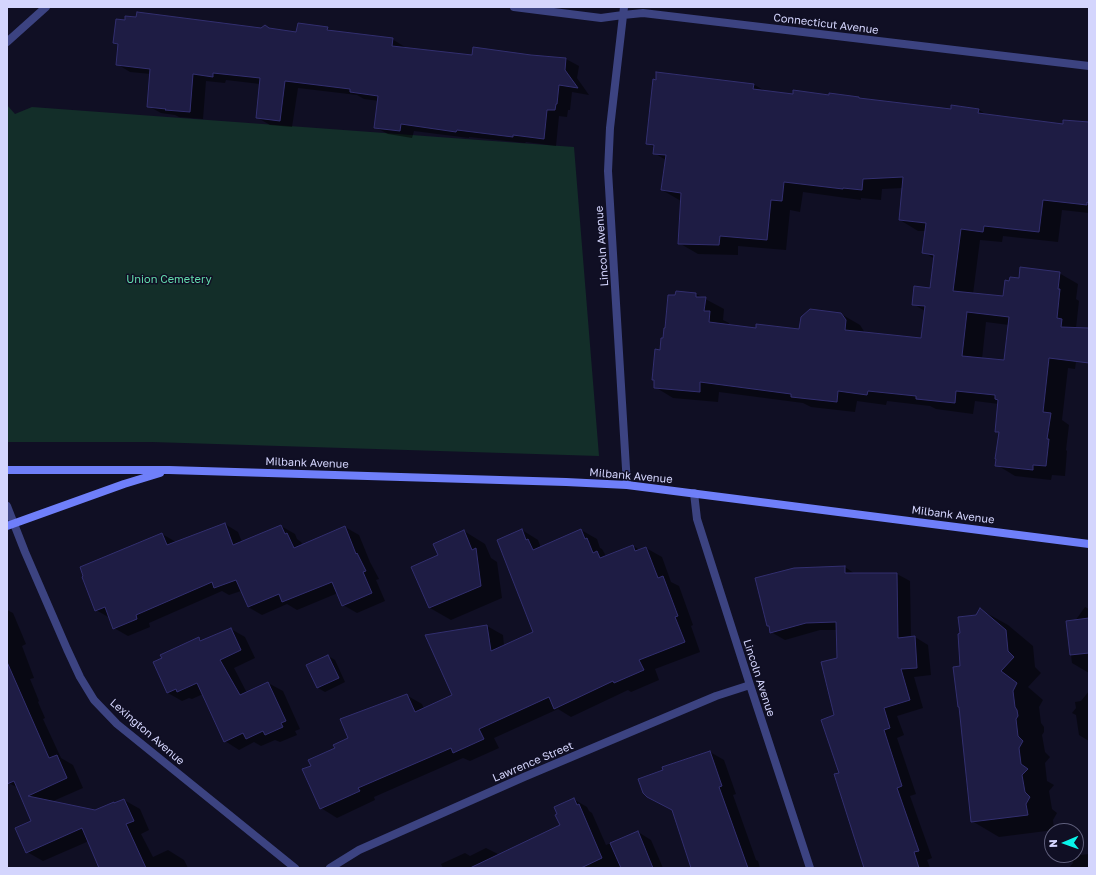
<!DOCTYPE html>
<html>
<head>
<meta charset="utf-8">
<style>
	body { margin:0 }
	#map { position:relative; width:1096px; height:875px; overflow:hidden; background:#100f24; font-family:"Golos Text",sans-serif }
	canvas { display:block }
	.frame { position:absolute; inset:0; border:8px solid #d4d5fd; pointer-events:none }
	.north { position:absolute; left:1044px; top:823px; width:40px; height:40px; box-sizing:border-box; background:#100f24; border:1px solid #5e5e7b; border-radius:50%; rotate:268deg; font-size:11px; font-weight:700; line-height:16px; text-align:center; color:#d4d5fd }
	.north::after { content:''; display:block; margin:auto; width:14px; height:18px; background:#09f4e9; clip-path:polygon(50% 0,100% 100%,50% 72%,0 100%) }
</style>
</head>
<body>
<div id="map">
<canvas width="1096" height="875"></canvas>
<div class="frame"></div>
<div class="north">N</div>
</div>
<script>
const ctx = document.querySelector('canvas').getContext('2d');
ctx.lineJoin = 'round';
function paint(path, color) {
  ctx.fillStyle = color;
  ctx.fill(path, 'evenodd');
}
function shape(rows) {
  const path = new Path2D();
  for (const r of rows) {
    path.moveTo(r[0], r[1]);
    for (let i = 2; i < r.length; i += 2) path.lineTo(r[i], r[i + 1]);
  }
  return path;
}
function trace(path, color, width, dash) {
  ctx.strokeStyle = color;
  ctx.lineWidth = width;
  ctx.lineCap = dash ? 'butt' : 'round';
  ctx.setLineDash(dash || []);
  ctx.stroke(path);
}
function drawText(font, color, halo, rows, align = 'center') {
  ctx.font = font + ' "Golos Text",sans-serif';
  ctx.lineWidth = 3;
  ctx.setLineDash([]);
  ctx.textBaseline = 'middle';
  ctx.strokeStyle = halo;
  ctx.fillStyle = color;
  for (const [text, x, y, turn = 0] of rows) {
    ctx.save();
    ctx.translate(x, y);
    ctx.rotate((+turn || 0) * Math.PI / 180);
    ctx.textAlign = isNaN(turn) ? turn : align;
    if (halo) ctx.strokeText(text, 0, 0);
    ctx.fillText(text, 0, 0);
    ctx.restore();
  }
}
const green = shape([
	[7,105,15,114,32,107,574,147,599,456,152,442,7,442]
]);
const shadow = shape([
	[327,28,334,32,392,39,405,47,405,49,473,57,531,56,566,59,579,66,577,78,589,95,572,92,570,110,568,110,567,117,559,116,556,146,526,142,525,143,469,137,469,138,414,131,412,138,388,134,375,127,379,101,364,99,357,95,298,88,292,127,270,125,258,118,260,84,226,80,225,83,206,81,203,119,179,117,175,115,161,113,148,106,151,74,130,72,117,64,119,46,114,43,270,29,297,33],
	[753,84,765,91,952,110,979,110,989,116,1064,125,1089,123,1089,213,1062,210,1058,242,1003,236,1002,242,980,240,973,294,1004,297,1010,282,1020,279,1059,273,1078,284,1076,299,1079,301,1076,328,1080,331,1075,369,1068,368,1062,420,1069,425,1066,450,1067,451,1065,476,1052,475,1051,480,1015,476,997,465,999,433,996,431,999,404,975,401,973,414,936,409,930,406,887,401,886,405,857,401,855,412,811,407,803,403,719,392,718,402,673,398,655,387,664,339,696,294,724,309,723,320,729,323,728,326,757,330,800,330,841,314,860,325,865,333,922,339,925,311,913,304,931,289,935,259,923,252,926,231,918,231,900,220,903,188,882,189,881,200,861,198,861,200,803,192,800,212,790,210,786,250,738,246,738,255,698,254,679,243,681,201,662,190,666,160,654,153,655,148,647,143],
	[986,322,1009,325,1005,361,982,359],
	[225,524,238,532,242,542,281,526,295,534,297,539,301,542,303,545,345,527,359,535,370,562,379,579,376,580,385,601,357,613,343,605,338,593,297,610,287,604,262,615,248,607,241,591,229,595,222,591,149,623,150,627,128,636,114,628,110,618,96,610,162,534,176,542],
	[522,530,538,540,541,548,581,530,597,539,600,548,602,549,606,556,633,546,640,550,646,548,662,557,671,582,679,586,693,625,691,626,700,652,655,669,659,680,631,692,628,690,571,717,558,709,494,738,499,748,470,761,463,758,374,797,375,800,337,818,321,808,303,770,312,766,406,695,422,704,424,709,453,695,487,626,503,635,504,646,534,632],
	[464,531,485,544,491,558,497,562,502,598,451,620,430,608,413,567,439,556],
	[845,567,855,574,897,574,910,581,911,637,915,637,928,645,931,675,914,677,923,708,897,716,904,735,897,738,916,794,910,796,932,858,927,860,930,868,866,868,836,716,838,659,837,630,820,630,785,640,771,632,770,627,768,626],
	[1085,607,1089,609,1089,673,1072,663,1067,622,1075,621],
	[7,610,13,613,26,644,22,646,34,678,30,679,39,701,38,702,45,718,43,719,61,758,73,765,83,788,51,802,96,811,114,803,116,804,124,800,140,809,149,830,141,834,153,857,168,850,184,860,188,868,101,868,89,841,43,861,27,852,32,822,18,788,9,783,7,779],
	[981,610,1008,625,1033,646,1035,667,1041,673,1028,687,1043,700,1039,707,1041,723,1044,727,1044,732,1042,735,1045,752,1050,757,1045,763,1047,781,1054,785,1049,791,1052,809,1057,813,1053,820,1054,830,999,837,972,821,960,707,958,707,961,666,976,616],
	[231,629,245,637,255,658,234,668,247,693,268,683,283,691,300,729,295,731,297,735,280,742,275,740,261,746,254,742,239,750,225,741,203,694,192,699,189,698,182,701,168,693,154,663,199,638,203,641],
	[328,656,335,660,345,682,325,692,318,688,308,665],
	[1089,691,1089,741,1079,735,1076,715,1072,713,1076,708,1075,702,1081,701],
	[710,752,724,760,736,794,733,795,756,860,758,861,760,868,692,868],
	[573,799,587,807,589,811,592,813,606,845,638,832,651,840,663,868,443,868,441,864,465,853,470,856,486,848,500,855,561,826],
	[1089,854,1089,868,1069,868,1073,863,1072,856]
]);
const building = shape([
	[137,12,261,28,265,25,269,28,296,32,298,23,328,27,327,30,393,38,392,46,472,55,473,47,531,55,566,58,565,70,578,88,559,85,557,104,556,104,555,110,547,110,544,139,513,135,513,137,457,130,456,132,401,124,400,131,374,128,378,96,350,92,350,89,285,81,280,121,256,118,260,78,213,73,213,77,193,74,190,112,165,110,166,109,147,107,150,69,116,65,118,44,113,43,116,19,125,20,125,16,136,17,137,12],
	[656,72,754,84,753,89,793,94,793,90,829,95,829,93,859,97,859,98,951,109,951,105,979,109,978,113,1063,124,1063,120,1089,122,1089,203,1087,202,1087,205,1043,200,1039,232,984,226,983,232,961,229,953,291,1003,296,1005,280,1009,281,1010,277,1019,278,1020,267,1060,272,1058,289,1060,289,1057,318,1062,319,1061,327,1089,328,1089,363,1049,358,1043,412,1051,413,1047,439,1049,439,1046,466,1033,465,1033,470,995,466,996,459,995,459,999,432,995,432,998,400,995,399,995,395,956,391,955,403,916,399,916,396,868,391,867,395,838,391,837,402,791,397,791,394,700,382,700,392,654,388,654,380,652,380,655,349,660,350,661,338,663,338,664,328,665,328,668,295,675,295,676,291,696,293,696,297,706,297,704,311,710,311,709,322,756,328,756,324,799,329,801,317,810,309,841,313,846,320,845,330,921,338,925,306,912,305,914,286,930,288,934,255,922,253,926,223,899,220,903,177,863,179,862,190,843,188,843,189,784,182,782,201,771,200,767,240,720,236,719,245,678,244,681,193,661,190,666,155,653,154,654,145,646,144,653,79,656,80,656,72],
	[967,312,1009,317,1004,360,962,356,967,312],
	[225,523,233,545,281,525,285,534,287,533,294,548,345,526,356,554,357,553,366,571,363,572,372,593,342,606,332,582,282,602,279,594,248,607,236,580,214,588,212,582,136,615,137,619,113,629,105,607,95,611,82,577,83,576,80,567,162,533,167,545,225,523],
	[522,529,526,540,528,539,533,550,581,529,585,539,587,538,593,553,597,551,600,558,633,545,635,551,646,547,658,578,663,576,678,616,675,617,685,642,639,660,644,670,614,683,613,681,554,709,549,697,479,729,484,739,453,753,451,748,358,788,360,791,320,809,302,769,311,766,308,760,335,748,333,745,348,738,340,719,407,694,415,712,452,695,425,635,487,625,491,651,533,632,497,540,522,529],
	[464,530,472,550,476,548,481,586,429,608,411,567,438,555,433,544,464,530],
	[845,566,845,573,897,573,898,638,915,636,917,668,901,669,910,700,884,708,890,728,884,730,902,786,897,788,919,851,914,852,919,868,864,868,834,774,839,773,821,720,834,715,821,662,837,658,836,622,806,623,770,633,769,626,767,626,755,578,794,568,845,566],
	[980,608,1006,630,1008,651,1014,657,1001,671,1017,683,1013,691,1015,707,1017,710,1018,716,1016,719,1018,736,1023,741,1019,748,1021,764,1028,769,1022,775,1025,792,1030,797,1026,804,1028,815,971,822,959,707,958,707,953,667,960,666,958,634,960,633,958,617,976,615,980,608],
	[1089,618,1089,653,1070,655,1066,621,1089,618],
	[231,628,241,650,220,660,240,695,268,682,286,721,281,723,283,727,265,735,263,731,246,739,243,733,224,742,197,683,177,692,176,689,167,693,153,662,162,658,160,655,199,637,200,641,231,628],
	[328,655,339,678,317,688,306,665,328,655],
	[7,662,49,758,57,755,67,778,28,796,95,810,114,802,114,803,124,799,134,821,126,824,146,868,99,868,82,828,26,853,15,828,31,821,14,781,7,784,7,662],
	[710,751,722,786,719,787,748,868,691,868,672,810,647,797,643,793,638,779,663,770,662,767,710,751],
	[574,798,577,805,579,804,602,858,581,868,470,868,560,825,555,815,557,814,554,807,574,798],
	[638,831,653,868,621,868,610,843,638,831]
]);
const minor = shape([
	[514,7,601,18,623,15,643,13,1089,66],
	[624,7,610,128,608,171,627,485],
	[7,42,46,7],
	[694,493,697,519,750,685,810,868],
	[7,506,25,552,67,649,80,677,94,700,117,724,295,868],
	[330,868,359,850,524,777,716,696,750,685]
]);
const secondary = shape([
	[7,470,169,470,566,482,627,485,1089,544],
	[7,526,124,484,160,473]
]);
const streetNames = [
	["Connecticut Avenue",826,24,7],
	["Lincoln Avenue",602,246,-94],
	["Milbank Avenue",307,463,2],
	["Milbank Avenue",631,476,5],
	["Milbank Avenue",953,515,7],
	["Lincoln Avenue",759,678,72],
	["Lexington Avenue",147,732,41],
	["Lawrence Street",533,762,-23]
];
const parkNames = [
	["Union Cemetery",169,280]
];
paint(green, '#132e29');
paint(shadow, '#0007');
paint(building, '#1e1c44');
trace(building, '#322f6f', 1);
trace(minor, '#3c4381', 8);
trace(secondary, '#6f7ffa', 8);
drawText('11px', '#d4d5fd', '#100f24', streetNames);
drawText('11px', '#62dbab', '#100f24', parkNames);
</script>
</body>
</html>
